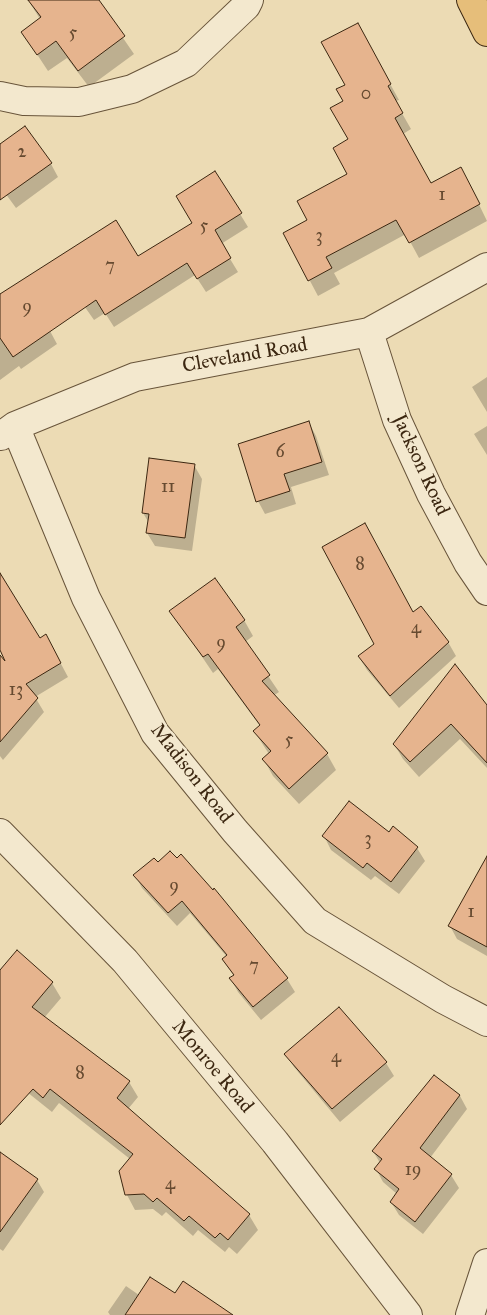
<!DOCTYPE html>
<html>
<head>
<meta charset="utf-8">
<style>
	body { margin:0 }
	canvas { display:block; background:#ecdbb4 }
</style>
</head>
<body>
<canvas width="487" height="1315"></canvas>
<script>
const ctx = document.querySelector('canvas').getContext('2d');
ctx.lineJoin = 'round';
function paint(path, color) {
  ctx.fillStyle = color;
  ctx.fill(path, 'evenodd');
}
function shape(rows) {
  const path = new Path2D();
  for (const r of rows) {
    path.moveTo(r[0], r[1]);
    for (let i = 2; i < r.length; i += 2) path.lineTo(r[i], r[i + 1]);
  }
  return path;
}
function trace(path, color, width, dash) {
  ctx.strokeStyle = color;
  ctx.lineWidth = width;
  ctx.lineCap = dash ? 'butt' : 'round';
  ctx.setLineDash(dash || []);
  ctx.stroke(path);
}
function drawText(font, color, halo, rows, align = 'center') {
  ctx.font = font + ' "IM FELL Great Primer",serif';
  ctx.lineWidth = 5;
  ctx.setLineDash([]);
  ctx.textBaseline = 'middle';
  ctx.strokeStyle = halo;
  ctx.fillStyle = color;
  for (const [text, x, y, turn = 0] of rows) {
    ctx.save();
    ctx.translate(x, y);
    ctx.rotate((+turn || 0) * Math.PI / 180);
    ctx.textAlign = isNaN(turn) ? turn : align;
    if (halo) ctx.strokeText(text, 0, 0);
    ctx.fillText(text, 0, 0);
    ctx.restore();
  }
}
const shadow = shape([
	[28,0,97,0,134,54,89,87,67,58,48,71,23,33,40,19],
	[366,40,399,100,395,101,411,129,403,134,431,185,469,184,487,221,419,258,406,234,334,273,340,284,318,296,285,234,309,220,349,174,349,140,345,102,346,85],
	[0,145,51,164,58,177,16,208,0,186],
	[215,173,248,227,221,244,238,272,206,292,195,275,114,327,105,313,94,320,61,273,138,258,194,224],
	[0,296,50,331,57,344,21,369,19,366,0,380],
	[487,377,487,412,472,387],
	[309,423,316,436,329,475,291,487,296,504,265,514,258,501],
	[487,426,487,455,474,434],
	[194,465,202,479,192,551,155,546,147,533,149,523,143,513],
	[171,611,244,620,253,636,245,642,279,692,273,696,327,754,336,770,299,804,273,776,264,760,269,754,254,731,260,726,218,669,213,673],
	[413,614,448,642,456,656,399,708,367,670,359,657],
	[53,649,68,677,35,697,44,712,3,760,0,756,0,678],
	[449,673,487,713,487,768,460,739,419,777,403,759,394,744],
	[389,833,417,848,425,861,399,894,375,876,371,880,331,850,324,836],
	[154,860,287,979,295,992,261,1020,238,992,231,979,234,976,223,960,227,957,190,913,177,926,142,888,135,875],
	[487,893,487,956,457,939,450,926],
	[17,952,52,983,61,998,44,1018,129,1082,138,1097,128,1109,249,1215,258,1230,237,1254,229,1247,225,1252,198,1230,193,1236,166,1212,162,1216,153,1209,135,1210,127,1195,130,1159,59,1103,52,1112,27,1092,0,1056,0,972],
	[339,1008,386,1063,394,1076,340,1122,294,1067,286,1054],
	[434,1077,460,1096,467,1109,430,1158,451,1175,459,1188,423,1234,399,1215,391,1202,397,1194,383,1182,376,1169,380,1163,373,1151],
	[0,1154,37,1180,44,1192,3,1251,0,1249],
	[126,1286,139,1295,175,1295,230,1315,110,1315,108,1312]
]);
const building = shape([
	[28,0,99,0,125,36,78,71,56,41,37,55,21,32,41,17,28,0],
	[358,23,391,84,388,86,403,113,395,118,431,183,461,167,480,204,409,243,396,220,326,257,332,268,308,281,283,233,307,220,297,201,347,174,333,148,348,139,330,108,343,101,336,89,345,85,321,42,358,23],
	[25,126,52,163,0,200,0,144,25,126],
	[215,171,242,213,215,230,231,258,197,279,187,263,105,315,96,300,13,357,0,338,0,294,116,220,138,256,192,223,176,196,215,171],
	[309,421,322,462,284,474,290,491,256,502,238,444,309,421],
	[149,458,195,464,185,538,146,533,149,514,142,513,149,458],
	[365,523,413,612,421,606,449,642,390,696,358,656,374,644,322,547,365,523],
	[0,573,40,638,46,634,61,663,26,684,38,698,0,742,0,655,5,661,0,650,0,573],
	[215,578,245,620,236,627,270,675,262,681,328,753,289,789,262,759,271,751,253,731,260,725,208,654,203,657,169,611,215,578],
	[455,664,487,705,487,763,451,724,410,762,393,744,455,664],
	[349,801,389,832,393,826,418,847,391,882,367,863,363,868,322,836,349,801],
	[170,851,177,858,181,854,213,890,214,888,288,978,253,1007,229,978,234,975,222,959,227,955,182,901,168,913,133,875,154,858,158,862,170,851],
	[487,856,487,947,448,926,487,856],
	[17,950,53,982,32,1007,130,1081,117,1098,250,1214,228,1240,220,1233,215,1238,189,1216,184,1221,157,1198,153,1202,144,1194,125,1195,119,1171,133,1154,50,1089,43,1098,33,1089,0,1125,0,970,17,950],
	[339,1007,387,1062,332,1109,284,1054,339,1007],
	[434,1075,460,1095,420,1148,452,1174,415,1222,390,1202,399,1189,374,1169,382,1159,372,1151,434,1075],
	[0,1152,38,1179,0,1232,0,1152],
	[150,1277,175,1293,183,1281,233,1315,125,1315,150,1277]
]);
const minor = shape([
	[0,96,24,101,79,102,132,89,186,63,246,6,249,0],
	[369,332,397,420,431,494,468,563,487,591],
	[15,426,86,598,155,733,235,831,315,921,443,999,487,1022],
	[1,436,15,426,135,377,369,332,487,267],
	[0,833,125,961,275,1142,408,1315],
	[470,1315,487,1263]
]);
const primary = shape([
	[471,0,487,32]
]);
const numberNames = [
	["5",73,34],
	["0",366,95],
	["2",22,153],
	["1",442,196],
	["5",204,227],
	["3",319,237],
	["7",110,267],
	["9",27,308],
	["6",280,453],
	["11",168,488],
	["8",360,565],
	["4",416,629],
	["9",221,644],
	["13",16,691],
	["5",289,741],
	["3",368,840],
	["9",174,887],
	["1",471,913],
	["7",254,967],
	["4",336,1058],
	["8",80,1074],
	["19",413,1171],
	["4",170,1185]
];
const streetNames = [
	["Cleveland Road",245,356,-10],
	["Jackson Road",420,465,65],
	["Madison Road",191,774,52],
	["Monroe Road",212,1067,50]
];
paint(shadow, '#0003');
paint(building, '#e6b48e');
trace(building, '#3c2711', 1);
trace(minor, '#68543a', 30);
trace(primary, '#3c2711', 30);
trace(minor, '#f3e8ce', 28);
trace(primary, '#e6be7a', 28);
drawText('18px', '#664a30', null, numberNames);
drawText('20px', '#3c2711', '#f3e8ce', streetNames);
</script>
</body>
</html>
